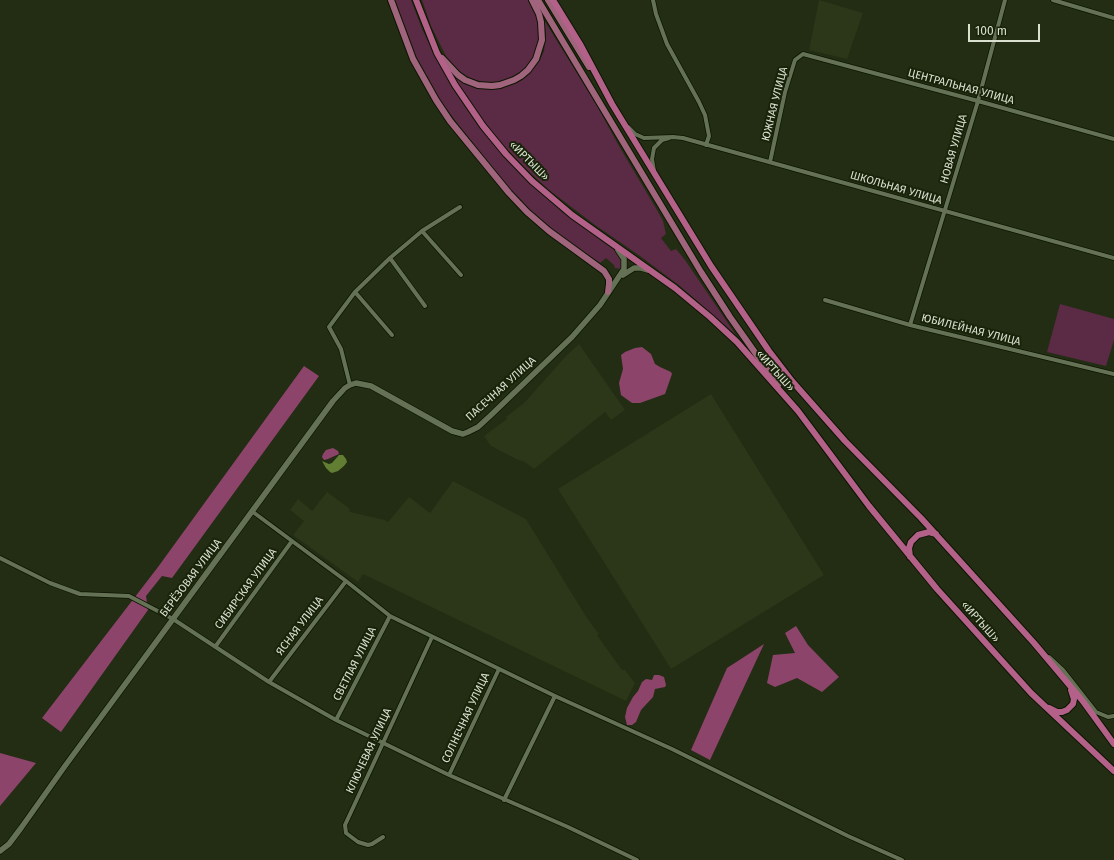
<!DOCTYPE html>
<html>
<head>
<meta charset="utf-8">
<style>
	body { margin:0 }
	#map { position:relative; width:1114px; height:860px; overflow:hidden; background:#222d13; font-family:"Fira Sans",sans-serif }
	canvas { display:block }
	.scale { position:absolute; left:968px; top:24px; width:72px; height:18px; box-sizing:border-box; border:2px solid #d9e0d0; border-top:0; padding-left:5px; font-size:12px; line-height:14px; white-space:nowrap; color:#d9e0d0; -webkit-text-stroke:3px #19230a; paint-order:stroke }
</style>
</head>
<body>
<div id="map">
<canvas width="1114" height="860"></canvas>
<div class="scale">100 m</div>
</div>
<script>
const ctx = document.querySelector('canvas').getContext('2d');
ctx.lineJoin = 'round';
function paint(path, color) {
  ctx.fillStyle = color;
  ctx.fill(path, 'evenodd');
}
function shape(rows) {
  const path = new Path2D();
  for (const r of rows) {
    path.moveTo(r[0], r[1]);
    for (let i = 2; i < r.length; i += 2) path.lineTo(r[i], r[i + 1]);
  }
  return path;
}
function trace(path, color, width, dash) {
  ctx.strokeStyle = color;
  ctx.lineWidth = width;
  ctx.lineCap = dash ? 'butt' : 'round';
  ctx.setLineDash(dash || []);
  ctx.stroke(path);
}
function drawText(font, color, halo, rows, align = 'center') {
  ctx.font = font + ' "Fira Sans",sans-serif';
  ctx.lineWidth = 4;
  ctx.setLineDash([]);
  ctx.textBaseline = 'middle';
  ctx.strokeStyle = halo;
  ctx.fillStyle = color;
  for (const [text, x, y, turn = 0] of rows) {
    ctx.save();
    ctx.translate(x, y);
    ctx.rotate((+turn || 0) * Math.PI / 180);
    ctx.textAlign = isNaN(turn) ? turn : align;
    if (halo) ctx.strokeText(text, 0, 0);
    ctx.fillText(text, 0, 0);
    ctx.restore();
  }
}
const built = shape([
	[819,0,863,13,847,59,809,50],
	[579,344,625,410,611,420,605,412,534,469,525,462,516,459,491,446,484,436,507,419,506,417,524,403,566,356],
	[711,394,824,575,671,669,558,489],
	[453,481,526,519,587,618,599,634,597,635,622,670,625,670,635,683,626,701,363,574,358,582,293,535,304,521,290,510,298,499,312,511,327,492,349,508,350,512,385,520,388,522,409,497,430,513]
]);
const green = shape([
	[394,0,411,0,422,29,435,56,453,89,478,126,504,157,562,212,617,252,621,260,621,269,615,268,614,265,606,258,600,263,564,238,539,220,507,186,458,124,440,100,416,57,407,37],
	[422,0,528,0,539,22,539,36,536,52,531,61,524,70,512,78,498,83,489,84,470,78,452,66,448,60,431,26],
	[544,20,596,104,619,146,657,210,663,221,666,234,661,238,671,251,676,249,685,260,736,335,680,286,640,256,595,225,549,190,524,167,492,133,466,97,454,77,479,88,487,89,500,88,518,82,527,76,535,67,540,60,544,51,546,35],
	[1060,304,1114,319,1114,340,1106,366,1047,352]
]);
const forest = shape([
	[642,347,651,354,655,364,660,367,671,372,672,374,665,394,640,403,632,403,621,395,619,383,623,369,621,355,625,352,635,348],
	[304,366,319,376,172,578,162,576,146,596,148,610,61,732,42,718,158,567],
	[333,448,338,451,339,454,328,459,324,460,322,457,323,454,326,450],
	[796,626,808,645,839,677,822,692,797,678,775,687,767,683,773,655,795,653,785,633],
	[764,644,710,760,691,750,727,668],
	[654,675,659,675,664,677,666,685,665,687,655,689,653,697,641,710,636,722,632,725,627,725,625,717,627,708,633,697,638,691,642,682,646,679,652,680],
	[0,753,36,763,0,806]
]);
const water = shape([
	[339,455,343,455,346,459,347,462,344,466,338,471,332,473,330,472,326,468,322,461,329,464,332,463]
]);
const minor = shape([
	[653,0,656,14,667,44,699,102,705,115,709,136,706,145],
	[1053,0,1114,18],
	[628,127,635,134,644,138,673,137,683,138,1114,258],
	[770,162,785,92,795,60,803,54,978,101,1114,139],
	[654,171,652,159,654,148,662,140,669,138],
	[422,231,461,275],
	[390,258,425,306],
	[355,292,392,335],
	[825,300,910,325,1114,374],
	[910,325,978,101,1005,0],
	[350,385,341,349,329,327,355,292,390,258,422,231,460,207],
	[253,512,346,581,390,616,555,696,672,749,848,836,902,860],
	[0,558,50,583,80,594,129,596,173,619,269,682,336,720,449,775,568,827,637,860],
	[215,647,292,541],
	[1049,657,1063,670,1096,712,1108,717,1114,716],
	[269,682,346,581],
	[336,720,390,616],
	[449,775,499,669],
	[504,800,555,696],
	[383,837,372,844,368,845,358,842,346,833,345,825,432,637]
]);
const secondary = shape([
	[623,275,634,268,641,268,648,270],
	[0,851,9,844,21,828,65,766,173,619,333,401,345,388,350,385,356,383,371,386,452,431,463,434,468,432,478,427,490,416,572,337,600,305,624,269,624,259,618,250]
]);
const primary = shape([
	[391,0,413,59,436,100,450,121,509,193,527,212,549,231,604,271,609,279,609,284,608,292],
	[538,0,701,272,730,317,778,385],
	[548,0,589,67],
	[442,58,458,75,465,80,478,85,492,86,500,85,514,80,521,76,528,70,536,59,542,40,541,22,539,14,532,0]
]);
const trunk = shape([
	[416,0,437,53,455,85,483,126,506,154,532,181,572,215,675,288,710,317,737,342,798,411,869,506,937,589,1031,693,1114,771],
	[553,0,580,44,612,104,711,266,769,351,792,381,845,441,921,518,1034,643,1082,700,1114,744],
	[910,557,909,548,911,542,918,535,929,532,936,534],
	[1049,708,1057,712,1062,712,1067,710,1073,704,1074,699,1071,690]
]);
const streetNames = [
	["ЦЕНТРАЛЬНАЯ УЛИЦА",961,87,15],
	["ЮЖНАЯ УЛИЦА",775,104,-76],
	["НОВАЯ УЛИЦА",954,149,-74],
	["«ИРТЫШ»",529,161,45],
	["ШКОЛЬНАЯ УЛИЦА",896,188,16],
	["ЮБИЛЕЙНАЯ УЛИЦА",971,330,14],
	["«ИРТЫШ»",775,371,48],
	["ПАСЕЧНАЯ УЛИЦА",501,389,-42],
	["БЕРЁЗОВАЯ УЛИЦА",191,578,-53],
	["СИБИРСКАЯ УЛИЦА",246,589,-54],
	["«ИРТЫШ»",980,622,48],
	["ЯСНАЯ УЛИЦА",300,626,-53],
	["СВЕТЛАЯ УЛИЦА",355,664,-63],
	["СОЛНЕЧНАЯ УЛИЦА",466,718,-65],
	["КЛЮЧЕВАЯ УЛИЦА",369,751,-65]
];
paint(built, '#2b3718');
paint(green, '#5b2a44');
paint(forest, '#8c446a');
paint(water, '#617e32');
trace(minor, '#0c1500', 5.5);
trace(secondary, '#0c1500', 7);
trace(primary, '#0c1500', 8);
trace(trunk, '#0c1500', 8);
trace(minor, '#657155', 4);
trace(secondary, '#657155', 5.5);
trace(primary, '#a0657c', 6);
trace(trunk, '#b46189', 6);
drawText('11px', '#d9e0d0', '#19230a', streetNames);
</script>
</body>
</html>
